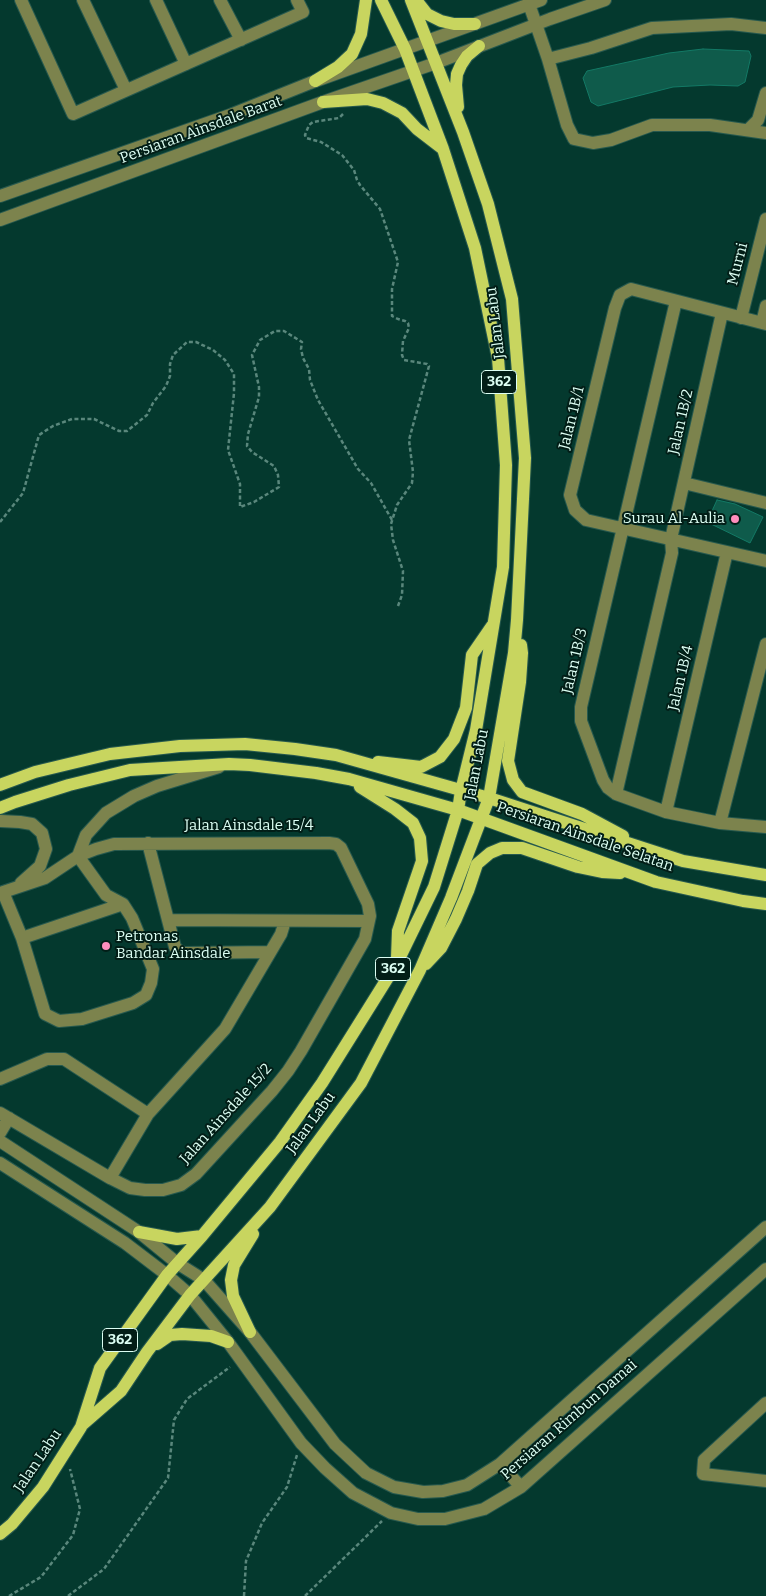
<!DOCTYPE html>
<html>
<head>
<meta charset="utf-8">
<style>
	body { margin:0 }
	canvas { display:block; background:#04392e }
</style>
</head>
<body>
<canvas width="766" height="1596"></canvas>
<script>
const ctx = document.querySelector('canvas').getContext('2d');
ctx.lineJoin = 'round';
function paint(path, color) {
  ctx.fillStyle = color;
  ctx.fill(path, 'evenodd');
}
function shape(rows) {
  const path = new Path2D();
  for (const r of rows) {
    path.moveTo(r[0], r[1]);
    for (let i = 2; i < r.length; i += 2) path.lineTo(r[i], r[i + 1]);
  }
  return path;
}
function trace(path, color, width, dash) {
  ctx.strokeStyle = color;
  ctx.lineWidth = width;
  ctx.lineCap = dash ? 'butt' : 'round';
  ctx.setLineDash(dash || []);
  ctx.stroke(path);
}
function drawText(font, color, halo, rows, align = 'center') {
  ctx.font = font + ' Bitter,serif';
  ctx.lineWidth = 4;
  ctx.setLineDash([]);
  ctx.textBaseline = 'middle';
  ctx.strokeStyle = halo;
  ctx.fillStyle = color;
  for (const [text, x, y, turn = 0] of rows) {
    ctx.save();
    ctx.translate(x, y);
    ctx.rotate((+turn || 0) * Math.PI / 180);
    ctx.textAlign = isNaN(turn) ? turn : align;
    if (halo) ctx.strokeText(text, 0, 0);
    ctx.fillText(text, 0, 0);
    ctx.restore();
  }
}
const building = shape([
	[703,49,749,51,751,56,745,82,738,86,710,85,673,87,598,106,591,102,583,78,587,71,669,53,703,49],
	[717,500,735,504,763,517,750,543,707,522,717,500]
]);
const path = shape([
	[343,114,339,118,313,122,309,125,305,135,306,138,321,142,342,155,354,170,357,180,360,185,380,209,398,262,392,289,392,316,398,319,405,321,408,323,409,328,403,341,402,355,404,360,427,364,429,366,409,440,413,472,412,483,397,505,391,524,393,540,403,571,402,595,398,606],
	[0,522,23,493,39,435,53,426,72,419,94,419,119,431,127,431,147,415,153,403,166,386,170,376,170,364,173,355,187,342,196,342,213,350,225,360,234,374,234,393,228,450,240,484,240,507,254,502,279,487,278,475,274,466,252,452,247,446,248,434,259,397,259,387,252,355,260,340,275,331,284,331,302,342,301,349,303,358,309,369,310,380,318,400,358,469,371,483,392,520],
	[9,1596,41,1577,73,1535,80,1509,70,1469],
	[68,1596,104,1569,168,1478,174,1420,187,1399,230,1367],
	[244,1596,246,1561,262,1523,287,1487,297,1455],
	[305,1596,382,1521]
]);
const minor = shape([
	[21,0,73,114,303,12,297,0],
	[83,0,126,90],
	[156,0,186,64],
	[220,0,241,40],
	[529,4,548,59,567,125,574,139,593,143,611,140,652,125,710,125,766,133],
	[548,59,591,48,652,28,731,24,766,28],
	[749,129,758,120,766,93],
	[0,196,230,115,310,83,541,0],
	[0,220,323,102,436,63,550,19,605,0],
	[676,301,581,707,581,721,603,780,608,788,616,794,666,812,720,823,766,827],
	[741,318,766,219],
	[762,323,766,306],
	[766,324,631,289,620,295,615,308,570,495,575,510,586,520,766,561],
	[684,483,766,503],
	[616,794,672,553,671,539,722,313],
	[666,812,727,552],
	[0,821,20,822,32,824,42,833,46,849,40,866,21,883],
	[720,823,766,644],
	[148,843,175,947,179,951,184,953,270,952],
	[78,856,86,835,106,813,134,796,157,786,219,767],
	[3,892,22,938,45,1014,59,1021,82,1019,133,1003,146,995,151,983,153,969,132,918,123,904,106,895,78,856],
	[0,893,45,878,78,856,96,849,114,844,329,843,336,844,341,848,368,904,370,916,365,939,301,1051,288,1071,272,1091,196,1174,181,1185,163,1190,145,1190,130,1188,110,1178,0,1113],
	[168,920,369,921],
	[22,938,123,904],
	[0,1079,47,1059,64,1059,148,1114],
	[0,1133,9,1118],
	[0,1141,139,1232,177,1263,204,1280,250,1332,335,1444,366,1473,394,1487,423,1492,443,1491,467,1485,500,1464,766,1227],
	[0,1163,125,1243,167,1275,190,1295,228,1342,301,1443,325,1468,353,1493,391,1513,418,1519,445,1519,484,1509,521,1487,766,1269],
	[110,1178,148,1114,225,1029,281,934,285,921],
	[766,1403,704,1460,703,1474,766,1481],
	[500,1464,521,1487]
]);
const major = shape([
	[416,0,427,14,441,21,454,24,475,24],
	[315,81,338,67,352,54,361,34,366,0],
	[323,102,367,99,383,103,402,113,417,129,443,149],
	[458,107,456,85,457,74,461,65,467,56,479,46],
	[521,645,522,653,520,682,508,761,513,780,522,792,582,814,623,836],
	[378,762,421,767,440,757,454,739,466,708,472,655,492,626],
	[0,785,35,772,110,754,180,746,245,744,295,749,336,755,489,798,683,861,766,875],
	[360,787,395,809,413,823,420,838,422,861,398,931,397,958],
	[0,808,15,802,69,785,130,770,229,764,250,765,316,773,349,779,458,810,656,882,743,901,766,904],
	[426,964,441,948,456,919,468,891,477,864,490,853,502,848,522,848,578,867,602,872,620,873],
	[139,1232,177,1239,202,1236],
	[250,1332,233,1296,231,1280,234,1265,253,1234],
	[157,1344,170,1335,182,1334,211,1336,228,1342],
	[82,1425,121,1391,147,1352,190,1295,270,1207,361,1083,420,970,451,898,489,798,514,653,517,620,523,499,525,458,512,299,488,204,463,132,411,0],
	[0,1534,12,1524,43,1487,81,1427,100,1368,167,1275,202,1236,280,1142,322,1083,397,963,434,887,458,810,461,791,476,730,503,567,506,465,498,358,475,248,443,149,405,49,381,0]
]);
const markers = [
	[735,519,5,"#fe8ebd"],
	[106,946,5,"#fe8ebd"]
];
const shields = [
	[499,382,35],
	[393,969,35],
	[120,1340,35]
];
const shieldNames = [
	["362",499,382],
	["362",393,969],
	["362",120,1340]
];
const streetNames = [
	["Persiaran Ainsdale Barat",201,130,-20],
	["Murni",738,264,-76],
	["Jalan Labu",496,323,-97],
	["Jalan 1B/1",572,418,-76],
	["Jalan 1B/2",681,422,-77],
	["Jalan 1B/3",575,661,-77],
	["Jalan 1B/4",681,678,-77],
	["Jalan Labu",477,765,-79],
	["Jalan Ainsdale 15/4",249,826],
	["Persiaran Ainsdale Selatan",585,837,19],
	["Jalan Ainsdale 15/2",226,1114,-48],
	["Jalan Labu",311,1123,-54],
	["Persiaran Rimbun Damai",569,1420,-41],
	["Jalan Labu",38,1461,-56]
];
const poiNames = [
	["Surau Al-Aulia",725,519],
	["Petronas",116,937,"left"],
	["Bandar Ainsdale",116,954,"left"]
];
paint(building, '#0f5b4b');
trace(building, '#137965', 1);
trace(minor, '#27594e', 14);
trace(major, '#27594e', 14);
trace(path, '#5a877c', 2.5, [4, 2.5]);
trace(minor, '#7c834d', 12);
trace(major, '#c8d55f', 12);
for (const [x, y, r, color] of markers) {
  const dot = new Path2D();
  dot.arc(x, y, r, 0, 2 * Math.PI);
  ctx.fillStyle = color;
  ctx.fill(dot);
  trace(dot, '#021e17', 2);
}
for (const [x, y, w] of shields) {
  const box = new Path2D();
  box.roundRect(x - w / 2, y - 11.5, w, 23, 4);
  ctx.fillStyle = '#021e17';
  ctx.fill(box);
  trace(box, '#dcfef3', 1);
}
drawText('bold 14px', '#dcfef3', null, shieldNames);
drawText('15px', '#dcfef3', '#021e17', streetNames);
drawText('15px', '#dcfef3', '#021e17', poiNames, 'right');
</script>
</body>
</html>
